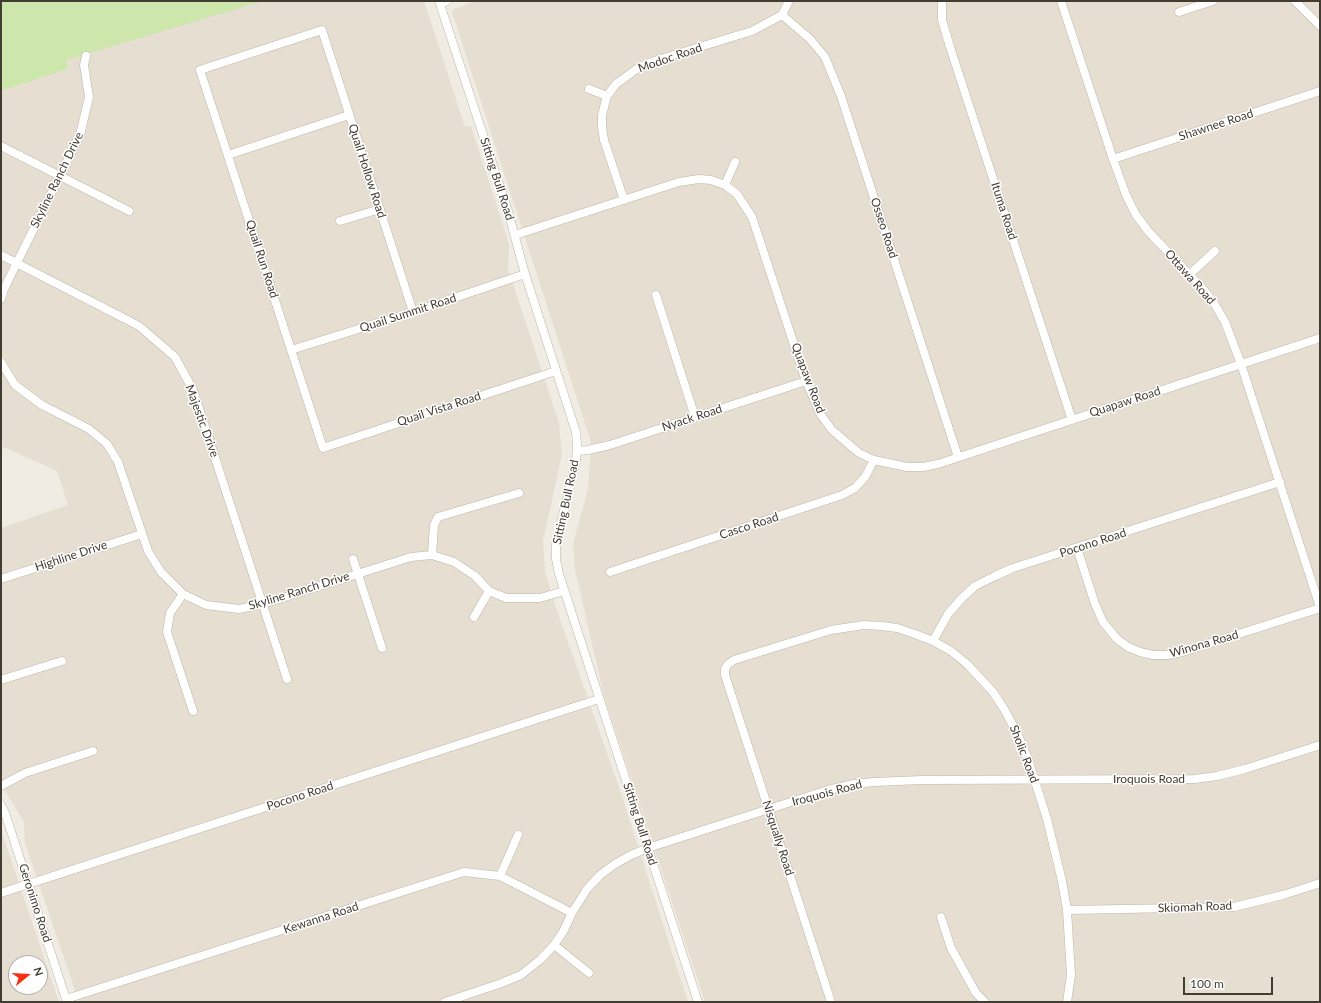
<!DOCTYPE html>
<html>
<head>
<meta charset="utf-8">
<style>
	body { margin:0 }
	#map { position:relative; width:1321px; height:1003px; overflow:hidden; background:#f1ece3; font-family:Lato,sans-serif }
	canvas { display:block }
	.frame { position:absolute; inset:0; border:2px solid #433c33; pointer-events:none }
	.north { position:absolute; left:8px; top:955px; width:40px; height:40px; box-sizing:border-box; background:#fff; border:1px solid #b4b1ad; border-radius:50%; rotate:72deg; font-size:11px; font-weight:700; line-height:16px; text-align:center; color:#433c33 }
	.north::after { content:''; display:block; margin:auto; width:14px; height:18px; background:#f72f13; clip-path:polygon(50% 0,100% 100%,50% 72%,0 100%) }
	.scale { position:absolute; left:1183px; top:977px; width:90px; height:18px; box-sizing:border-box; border:2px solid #433c33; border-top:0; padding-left:5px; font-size:12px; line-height:14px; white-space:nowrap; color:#433c33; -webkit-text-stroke:3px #fff; paint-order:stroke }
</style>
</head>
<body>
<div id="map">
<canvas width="1321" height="1003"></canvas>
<div class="frame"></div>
<div class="north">N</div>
<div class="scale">100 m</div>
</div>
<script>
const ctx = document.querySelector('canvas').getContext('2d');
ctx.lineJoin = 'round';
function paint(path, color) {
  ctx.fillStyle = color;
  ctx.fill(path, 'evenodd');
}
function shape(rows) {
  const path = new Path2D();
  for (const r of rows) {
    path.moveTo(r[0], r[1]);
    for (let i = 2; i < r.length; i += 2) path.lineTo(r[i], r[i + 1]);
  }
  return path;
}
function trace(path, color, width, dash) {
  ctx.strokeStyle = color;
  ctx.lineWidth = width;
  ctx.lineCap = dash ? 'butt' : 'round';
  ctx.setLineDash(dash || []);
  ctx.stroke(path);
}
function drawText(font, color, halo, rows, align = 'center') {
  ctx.font = font + ' Lato,sans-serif';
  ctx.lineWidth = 3;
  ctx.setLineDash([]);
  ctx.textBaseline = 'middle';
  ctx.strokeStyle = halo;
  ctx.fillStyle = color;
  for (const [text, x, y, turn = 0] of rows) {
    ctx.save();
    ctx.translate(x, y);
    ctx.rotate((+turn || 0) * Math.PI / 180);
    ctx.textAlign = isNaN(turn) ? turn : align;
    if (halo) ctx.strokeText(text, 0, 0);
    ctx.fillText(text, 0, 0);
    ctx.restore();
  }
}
const residential = shape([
	[258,1,424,1,465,127,471,126,509,244,508,269,559,423,562,454,543,541,545,572,556,608,619,787,688,1002,79,1002,25,843,24,822,1,784,1,528,68,505,57,471,1,446,1,91,68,69,66,60],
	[476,1,1320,1,1320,1002,705,1002,604,696,575,570,573,544,588,489,591,442,452,12,454,9],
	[1,830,59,1002,1,1002],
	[16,963,40,963,40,987,16,987]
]);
const green = shape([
	[1,1,263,1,66,60,68,69,1,91]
]);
const minor = shape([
	[439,1,508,211,525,274,576,432,577,445,576,460,556,544,556,559,559,574,698,1002],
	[942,1,942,20,950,47,1072,420],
	[1061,1,1113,159,1126,195,1136,215,1148,231,1204,290,1214,303,1225,322,1241,364,1320,607],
	[1295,1,1320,26],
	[440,4,447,1],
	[1179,12,1213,1],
	[782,15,810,39,825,57,841,96,958,457],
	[589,89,607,96],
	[1,146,129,211],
	[228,155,349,115],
	[1113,159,1320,91],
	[725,185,735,162],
	[624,200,604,140,602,127,602,115,607,96,616,84,638,68,654,61,752,31,782,15,789,1],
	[340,221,380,209],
	[515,235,679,182,699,179,711,180,725,185,737,194,752,217,806,381,821,415,832,430,859,453,874,460,907,467,923,467,938,464,1320,338],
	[1,255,139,326,175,357,193,390,287,679],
	[1189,275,1215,251],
	[656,295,695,417],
	[1,299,4,289,80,135,89,97,84,65,86,56],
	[413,312,322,30,200,70,323,448,556,371],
	[291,350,413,312,525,274],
	[1,362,15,385,42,405,89,429,107,444,118,462,148,551,161,572,183,594,206,605,239,609,263,604,411,557,432,555,454,562,475,576,489,591,506,598,540,598,564,591],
	[577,451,588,450,610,445,806,381],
	[1077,548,1095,604,1103,622,1117,639,1128,647,1140,652,1153,655,1168,655,1182,652,1320,608],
	[432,555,434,525,438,517,519,493],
	[353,559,382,648],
	[610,572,842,495,855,488,865,477,874,460],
	[1,579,142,534],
	[183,594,170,613,167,632,193,711],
	[474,617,489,591],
	[933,641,948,614,962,598,975,586,995,576,1013,568,1280,482],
	[1,680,62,661],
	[1,786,25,773,93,751],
	[1,805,5,813,67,1002],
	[500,876,518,835],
	[1,893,599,699],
	[1067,910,1234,907,1283,895,1320,883],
	[941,917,951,948,976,993,985,1002],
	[554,945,589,973],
	[66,999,464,872,500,876,572,913],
	[445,1002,499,984,521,975,541,959,554,945,563,932,572,913,587,889,600,875,615,864,631,855,648,848,828,790,854,784,874,782,922,780,1195,779,1217,776,1245,769,1320,745],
	[831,1002,725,675,725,669,728,664,734,660,831,630,864,625,882,626,897,628,915,634,933,641,951,651,967,664,993,692,1004,709,1017,733,1027,756,1047,819,1062,881,1067,910,1071,975,1067,1002]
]);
const streetNames = [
	["Modoc Road",670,58,-19],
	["Shawnee Road",1216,125,-18],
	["Quail Hollow Road",367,171,72],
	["Sitting Bull Road",497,179,72],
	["Skyline Ranch Drive",57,180,-64],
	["Ituma Road",1004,211,72],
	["Osseo Road",884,228,72],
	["Quail Run Road",262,259,72],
	["Ottawa Road",1190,277,48],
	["Quail Summit Road",408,313,-18],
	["Quapaw Road",808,378,69],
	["Quapaw Road",1125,402,-18],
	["Quail Vista Road",439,409,-18],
	["Nyack Road",692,418,-18],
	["Majestic Drive",202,421,70],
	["Sitting Bull Road",566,502,-78],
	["Casco Road",749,526,-18],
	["Pocono Road",1093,543,-18],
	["Highline Drive",71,556,-18],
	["Skyline Ranch Drive",299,591,-17],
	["Winona Road",1204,644,-16],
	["Sholic Road",1024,754,69],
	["Iroquois Road",1149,779],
	["Iroquois Road",827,793,-15],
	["Pocono Road",300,796,-18],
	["Sitting Bull Road",640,824,72],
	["Nisqually Road",778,838,72],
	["Geronimo Road",35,903,72],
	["Skiomah Road",1195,907,-2],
	["Kewanna Road",321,918,-18]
];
paint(residential, '#e5ded1');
paint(green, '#cde6ab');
trace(minor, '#bfb7a8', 9);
trace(minor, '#fff', 8);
drawText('12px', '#433c33', '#fff', streetNames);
</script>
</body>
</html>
